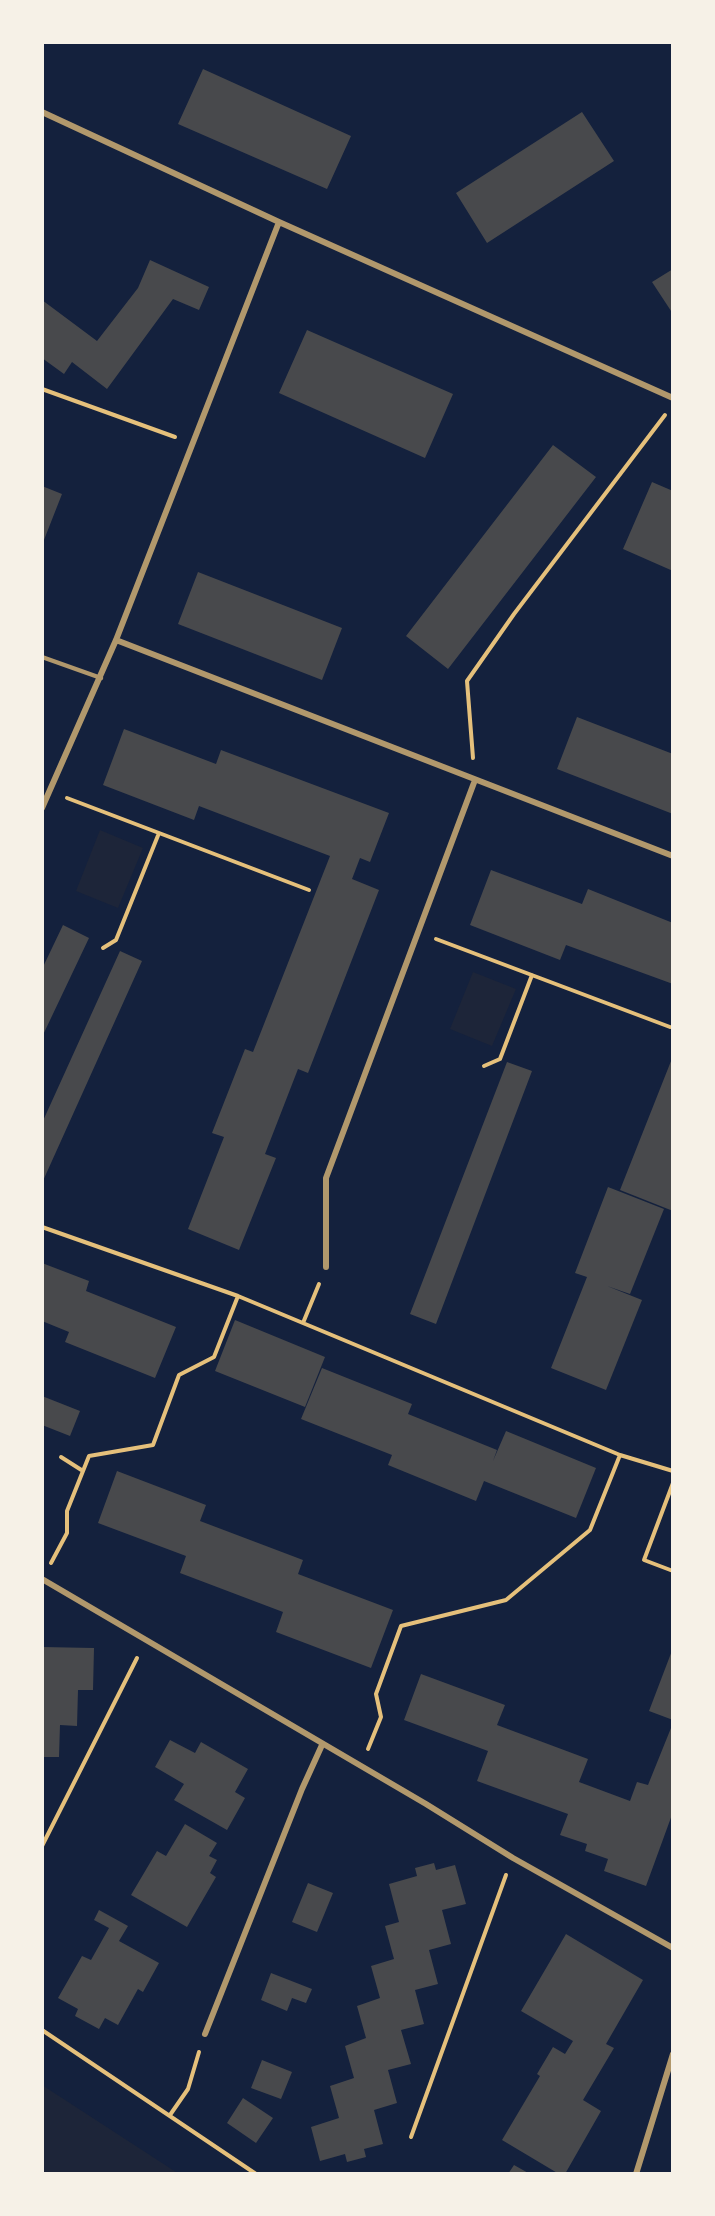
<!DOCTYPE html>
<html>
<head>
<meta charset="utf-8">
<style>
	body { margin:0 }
	#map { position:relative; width:715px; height:2216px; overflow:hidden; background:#14213d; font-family:"PT Sans Narrow",sans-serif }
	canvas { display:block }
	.frame { position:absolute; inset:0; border:44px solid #f6f1e7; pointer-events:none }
</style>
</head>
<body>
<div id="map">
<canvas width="715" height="2216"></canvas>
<div class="frame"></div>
</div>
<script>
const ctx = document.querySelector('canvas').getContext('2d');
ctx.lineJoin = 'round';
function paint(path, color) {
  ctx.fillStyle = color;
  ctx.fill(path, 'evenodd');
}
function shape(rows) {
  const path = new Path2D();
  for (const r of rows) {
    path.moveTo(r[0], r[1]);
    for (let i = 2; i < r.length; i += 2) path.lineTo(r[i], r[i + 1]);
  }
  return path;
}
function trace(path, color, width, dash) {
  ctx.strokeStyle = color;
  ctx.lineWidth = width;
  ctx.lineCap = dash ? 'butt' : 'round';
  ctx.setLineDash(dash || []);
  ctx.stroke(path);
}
const green = shape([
	[100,830,143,848,118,908,76,891],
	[473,972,516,989,492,1046,450,1029],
	[42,2085,179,2174,42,2174]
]);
const building = shape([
	[203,69,351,136,327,189,178,124],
	[582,112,614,161,487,243,456,193],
	[150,260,209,287,199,310,173,299,107,389,72,362,64,374,42,358,42,300,97,341,138,288],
	[673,269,673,314,652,282],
	[307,330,453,394,425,458,279,393],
	[553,445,596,477,448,669,406,636],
	[652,482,673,491,673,571,623,549],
	[42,486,62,494,42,545],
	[198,572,342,628,322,680,178,624],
	[577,717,673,754,673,814,557,769],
	[124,729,216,764,221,750,389,813,370,862,360,858,352,879,379,890,308,1073,298,1069,265,1154,276,1158,239,1250,188,1229,224,1137,212,1133,245,1049,253,1052,330,856,199,806,194,820,103,785],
	[491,870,582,904,588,889,673,923,673,984,566,945,560,960,470,925],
	[63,925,89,938,42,1037,42,969],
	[120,951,142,961,42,1183,42,1123],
	[673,1056,673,1211,620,1190],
	[507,1062,532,1071,436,1324,410,1314],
	[608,1187,664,1209,630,1294,607,1286,642,1300,606,1390,551,1368,587,1277,575,1273],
	[42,1263,89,1281,86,1291,176,1327,155,1378,65,1342,69,1332,42,1321],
	[235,1320,325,1357,305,1407,215,1371],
	[322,1368,412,1404,408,1414,497,1450,493,1461,506,1431,596,1468,576,1518,484,1481,476,1501,388,1465,392,1455,301,1419],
	[42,1396,80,1411,70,1436,42,1425],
	[117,1471,206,1505,200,1521,303,1560,298,1574,393,1610,371,1668,276,1632,283,1612,180,1573,186,1556,98,1523],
	[42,1647,94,1648,93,1690,78,1690,77,1726,60,1725,59,1757,42,1757],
	[673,1648,673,1720,649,1711],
	[421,1674,505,1705,497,1725,588,1759,579,1782,630,1801,637,1782,648,1785,673,1723,673,1812,646,1886,604,1871,608,1859,585,1851,587,1844,560,1835,568,1814,477,1781,488,1751,404,1720],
	[170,1740,195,1753,201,1742,248,1769,235,1792,245,1798,227,1830,174,1800,184,1784,155,1767],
	[185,1824,217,1843,209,1856,217,1860,210,1873,216,1877,187,1927,131,1895,157,1851,166,1856],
	[434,1863,436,1870,455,1865,466,1904,442,1910,451,1944,429,1950,438,1984,415,1990,424,2024,401,2030,411,2064,388,2070,397,2103,374,2110,383,2144,364,2149,366,2157,347,2162,345,2154,320,2161,311,2127,339,2118,330,2086,354,2078,345,2046,366,2038,357,2006,380,1998,371,1966,394,1959,385,1926,399,1922,389,1884,417,1876,415,1868],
	[308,1883,333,1893,317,1932,292,1922],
	[99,1910,128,1926,119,1941,159,1963,143,1992,138,1989,118,2025,105,2018,99,2029,75,2016,78,2009,58,1998,82,1956,91,1960,109,1928,94,1920],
	[566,1934,643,1980,606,2044,614,2048,583,2100,601,2111,565,2174,559,2174,502,2140,540,2076,537,2074,553,2047,565,2054,573,2041,521,2011],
	[271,1973,312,1989,306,2003,292,1998,287,2011,261,2000],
	[262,2060,292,2072,281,2099,251,2088],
	[243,2098,273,2118,256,2143,227,2123],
	[514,2165,530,2174,508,2174]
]);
const path = shape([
	[42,389,175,437],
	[473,758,467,681,514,614,665,415],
	[67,798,309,890],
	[436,939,670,1027],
	[103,948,116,940,159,833],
	[484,1066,500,1059,532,975],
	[42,1227,238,1296,620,1455,673,1471],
	[303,1323,319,1284],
	[61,1457,83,1471,89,1456,153,1445,179,1375,214,1357,238,1296],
	[673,1483,644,1560,673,1571],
	[51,1563,67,1533,67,1511,83,1471],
	[368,1749,381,1717,376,1694,401,1626,506,1600,590,1530,620,1455],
	[42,1846,137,1658],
	[42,2030,256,2174],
	[170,2115,188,2089,199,2052],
	[411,2137,506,1875]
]);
const service = shape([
	[42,657,101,678]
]);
const minor = shape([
	[42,112,279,222,673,398],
	[116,640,673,856],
	[42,808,116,640,279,222],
	[326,1267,326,1178,475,780],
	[42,1579,426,1804,513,1858,673,1948],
	[205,2034,302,1789,322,1745],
	[636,2174,673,2054]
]);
paint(green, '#1d2539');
paint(building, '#48494c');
trace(path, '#e5c07b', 4);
trace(service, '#b1986c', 4.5);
trace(minor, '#b1986c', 6);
</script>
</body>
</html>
